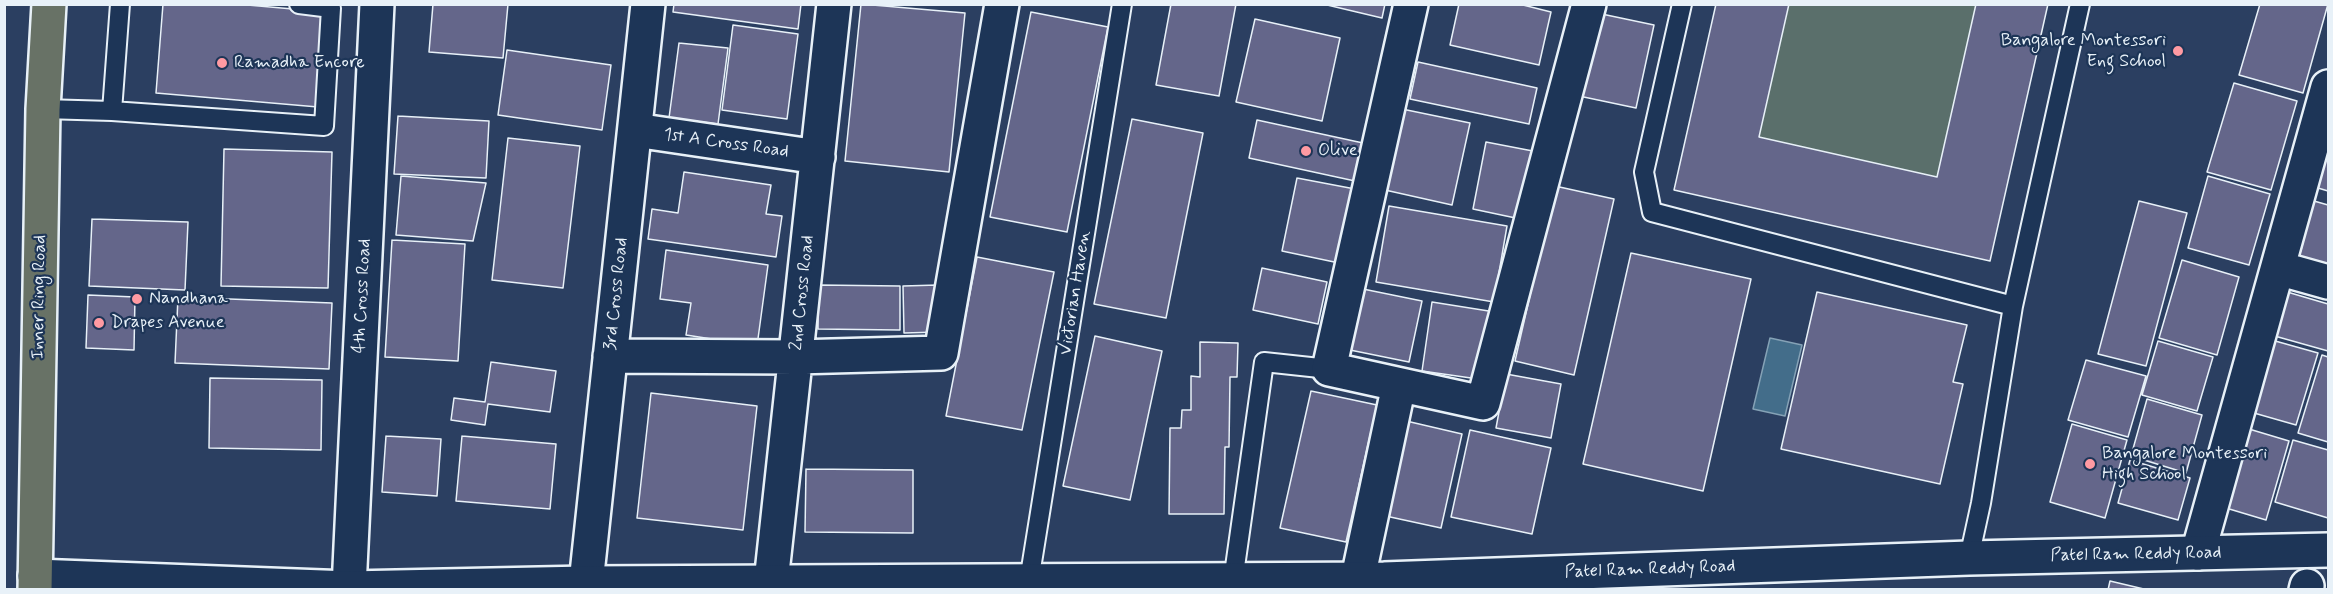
<!DOCTYPE html>
<html>
<head>
<meta charset="utf-8">
<style>
	body { margin:0 }
	#map { position:relative; width:2333px; height:594px; overflow:hidden; background:#2b3f61; font-family:Mynerve,sans-serif }
	canvas { display:block }
	.frame { position:absolute; inset:0; border:6px solid #e8f1f8; pointer-events:none }
</style>
</head>
<body>
<div id="map">
<canvas width="2333" height="594"></canvas>
<div class="frame"></div>
</div>
<script>
const ctx = document.querySelector('canvas').getContext('2d');
ctx.lineJoin = 'round';
function paint(path, color) {
  ctx.fillStyle = color;
  ctx.fill(path, 'evenodd');
}
function shape(rows) {
  const path = new Path2D();
  for (const r of rows) {
    path.moveTo(r[0], r[1]);
    for (let i = 2; i < r.length; i += 2) path.lineTo(r[i], r[i + 1]);
  }
  return path;
}
function trace(path, color, width, dash) {
  ctx.strokeStyle = color;
  ctx.lineWidth = width;
  ctx.lineCap = dash ? 'butt' : 'round';
  ctx.setLineDash(dash || []);
  ctx.stroke(path);
}
function drawText(font, color, halo, rows, align = 'center') {
  ctx.font = font + ' Mynerve,sans-serif';
  ctx.lineWidth = 4.5;
  ctx.setLineDash([]);
  ctx.textBaseline = 'middle';
  ctx.strokeStyle = halo;
  ctx.fillStyle = color;
  for (const [text, x, y, turn = 0] of rows) {
    ctx.save();
    ctx.translate(x, y);
    ctx.rotate((+turn || 0) * Math.PI / 180);
    ctx.textAlign = isNaN(turn) ? turn : align;
    if (halo) ctx.strokeText(text, 0, 0);
    ctx.fillText(text, 0, 0);
    ctx.restore();
  }
}
const green = shape([
	[1789,5,1976,5,1937,177,1759,137]
]);
const water = shape([
	[1770,338,1802,345,1785,416,1753,409,1770,338]
]);
const building = shape([
	[163,4,236,4,327,12,318,107,156,93,163,4],
	[433,4,508,4,503,58,429,52,433,4],
	[674,4,801,4,798,29,673,12,674,4],
	[861,4,965,13,949,172,845,161,861,4],
	[1171,4,1236,4,1219,96,1156,85,1171,4],
	[1323,4,1385,4,1382,18,1323,4],
	[1459,4,1519,4,1551,12,1539,65,1450,45,1459,4],
	[1716,4,1789,4,1759,137,1937,177,1976,4,2048,4,1990,261,1674,190,1716,4],
	[2260,4,2328,4,2303,93,2239,75,2260,4],
	[1031,12,1108,27,1067,232,990,217,1031,12],
	[1597,13,1654,25,1636,108,1579,96,1597,13],
	[1255,19,1340,38,1322,121,1236,102,1255,19],
	[733,25,798,34,787,119,722,110,733,25],
	[679,43,728,48,718,124,669,118,679,43],
	[507,50,611,65,602,130,498,115,507,50],
	[1418,62,1537,88,1529,124,1410,99,1418,62],
	[2234,83,2297,101,2271,190,2207,172,2234,83],
	[1402,109,1470,123,1452,205,1385,190,1402,109],
	[398,116,489,121,486,178,394,174,398,116],
	[1132,119,1203,133,1166,318,1094,304,1132,119],
	[1257,120,1363,143,1355,181,1249,158,1257,120],
	[508,138,580,146,563,288,492,280,508,138],
	[1486,142,1538,152,1525,220,1473,209,1486,142],
	[224,149,332,152,328,288,221,286,224,149],
	[2328,150,2328,191,2318,188,2328,150],
	[684,172,771,185,766,214,782,216,776,257,648,239,652,209,678,213,684,172],
	[401,176,486,183,473,241,396,235,401,176],
	[2208,176,2270,194,2249,265,2188,248,2208,176],
	[1297,178,1355,189,1339,263,1282,251,1297,178],
	[1555,186,1614,199,1574,375,1515,361,1555,186],
	[2139,201,2187,213,2146,366,2098,354,2139,201],
	[2314,201,2328,205,2328,271,2298,261,2314,201],
	[1389,206,1507,226,1494,302,1376,282,1389,206],
	[92,219,188,222,185,290,89,286,92,219],
	[392,240,465,244,458,361,385,357,392,240],
	[666,250,768,265,757,346,686,335,691,303,660,299,666,250],
	[1631,253,1751,279,1703,491,1583,464,1631,253],
	[977,257,1054,272,1022,430,946,416,977,257],
	[2182,260,2239,277,2217,355,2159,338,2182,260],
	[1262,268,1327,282,1318,324,1253,310,1262,268],
	[818,285,900,286,900,330,818,329,818,285],
	[938,285,939,332,904,333,903,286,938,285],
	[1363,289,1422,301,1409,362,1350,350,1363,289],
	[2277,289,2328,304,2328,351,2264,333,2277,289],
	[1817,292,1967,325,1953,382,1963,384,1940,484,1781,449,1817,292],
	[88,295,135,297,134,350,86,348,88,295],
	[178,297,332,303,329,369,175,363,178,297],
	[1432,302,1495,312,1485,380,1422,371,1432,302],
	[1095,336,1162,351,1130,500,1063,486,1095,336],
	[2261,337,2318,353,2296,425,2240,409,2261,337],
	[2158,341,2213,357,2197,411,2142,395,2158,341],
	[1200,342,1238,343,1237,377,1230,377,1229,447,1225,447,1224,514,1169,514,1170,428,1181,428,1182,410,1191,410,1191,376,1200,377,1200,342],
	[2322,355,2328,357,2328,442,2298,433,2322,355],
	[2086,360,2146,376,2128,437,2068,420,2086,360],
	[491,362,556,371,550,412,488,404,485,425,451,420,454,398,485,402,491,362],
	[1506,374,1561,384,1551,438,1496,428,1506,374],
	[210,378,322,380,321,450,209,448,210,378],
	[1311,391,1377,405,1346,542,1280,528,1311,391],
	[651,393,757,406,743,530,637,518,651,393],
	[2147,399,2202,415,2186,473,2131,456,2147,399],
	[1402,420,1462,434,1441,528,1381,515,1402,420],
	[2072,424,2127,440,2105,518,2050,502,2072,424],
	[2239,426,2289,441,2266,520,2216,505,2239,426],
	[1470,430,1551,448,1532,534,1451,517,1470,430],
	[386,436,441,439,437,496,382,492,386,436],
	[462,436,556,444,550,509,456,501,462,436],
	[2293,440,2328,450,2328,518,2275,502,2293,440],
	[2130,460,2190,478,2178,520,2118,503,2130,460],
	[806,469,913,470,913,533,805,532,806,469],
	[2110,581,2148,590,2108,590,2110,581]
]);
const service = shape([
	[1682,4,1644,172,1652,212,2013,306],
	[43,109,112,111,324,126,331,8,299,4],
	[112,111,120,4],
	[1969,558,1981,503,2013,306,2080,4],
	[1029,581,1122,4],
	[1233,581,1264,362,1329,369]
]);
const minor = shape([
	[1411,4,1329,369,1483,403,1589,4],
	[635,130,818,157],
	[2278,268,2328,282],
	[610,356,796,357,941,353,1002,4],
	[2198,553,2328,87],
	[1358,578,1399,385],
	[771,582,834,4],
	[586,583,648,4],
	[349,588,377,4],
	[2306,590,2307,586]
]);
const tertiary = shape([
	[35,576,349,588,586,583,1384,579,1969,558,2328,550]
]);
const primary = shape([
	[35,590,43,109,49,4]
]);
const markers = [
	[2178,51,6,"#ff9aa2"],
	[222,63,6,"#ff9aa2"],
	[1306,151,6,"#ff9aa2"],
	[137,299,6,"#ff9aa2"],
	[99,323,6,"#ff9aa2"],
	[2090,464,6,"#ff9aa2"]
];
const poiNames = [
	["Bangalore Montessori",2166,41,"right"],
	["Eng School",2166,62,"right"],
	["Ramadha Encore",234,63],
	["Olive",1318,151],
	["Nandhana",149,299],
	["Drapes Avenue",111,323],
	["Bangalore Montessori",2102,454],
	["High School",2102,475]
];
const streetNames = [
	["1st A Cross Road",726,144,8],
	["2nd Cross Road",803,293,-84],
	["Victorian Haven",1076,293,-81],
	["3rd Cross Road",617,294,-84],
	["4th Cross Road",363,296,-87],
	["Inner Ring Road",40,297,-89],
	["Patel Ram Reddy Road",2136,555,-1],
	["Patel Ram Reddy Road",1650,570,-2]
];
paint(green, '#5a6f6b');
paint(water, '#436d8a');
trace(water, '#85a2b6', 1.5);
paint(building, '#64668a');
trace(building, '#e8f1f8', 1.5);
trace(service, '#e8f1f8', 22);
trace(minor, '#e8f1f8', 38);
trace(tertiary, '#e8f1f8', 38);
trace(primary, '#e8f1f8', 38);
trace(service, '#1d3557', 18);
trace(minor, '#1d3557', 33);
trace(tertiary, '#1d3557', 33);
trace(primary, '#687266', 33);
for (const [x, y, r, color] of markers) {
  const dot = new Path2D();
  dot.arc(x, y, r, 0, 2 * Math.PI);
  ctx.fillStyle = color;
  ctx.fill(dot);
  trace(dot, '#1d3557', 2);
}
drawText('18px', '#e8f1f8', '#1d3557', poiNames, 'left');
drawText('18px', '#e8f1f8', '#1d3557', streetNames);
</script>
</body>
</html>
